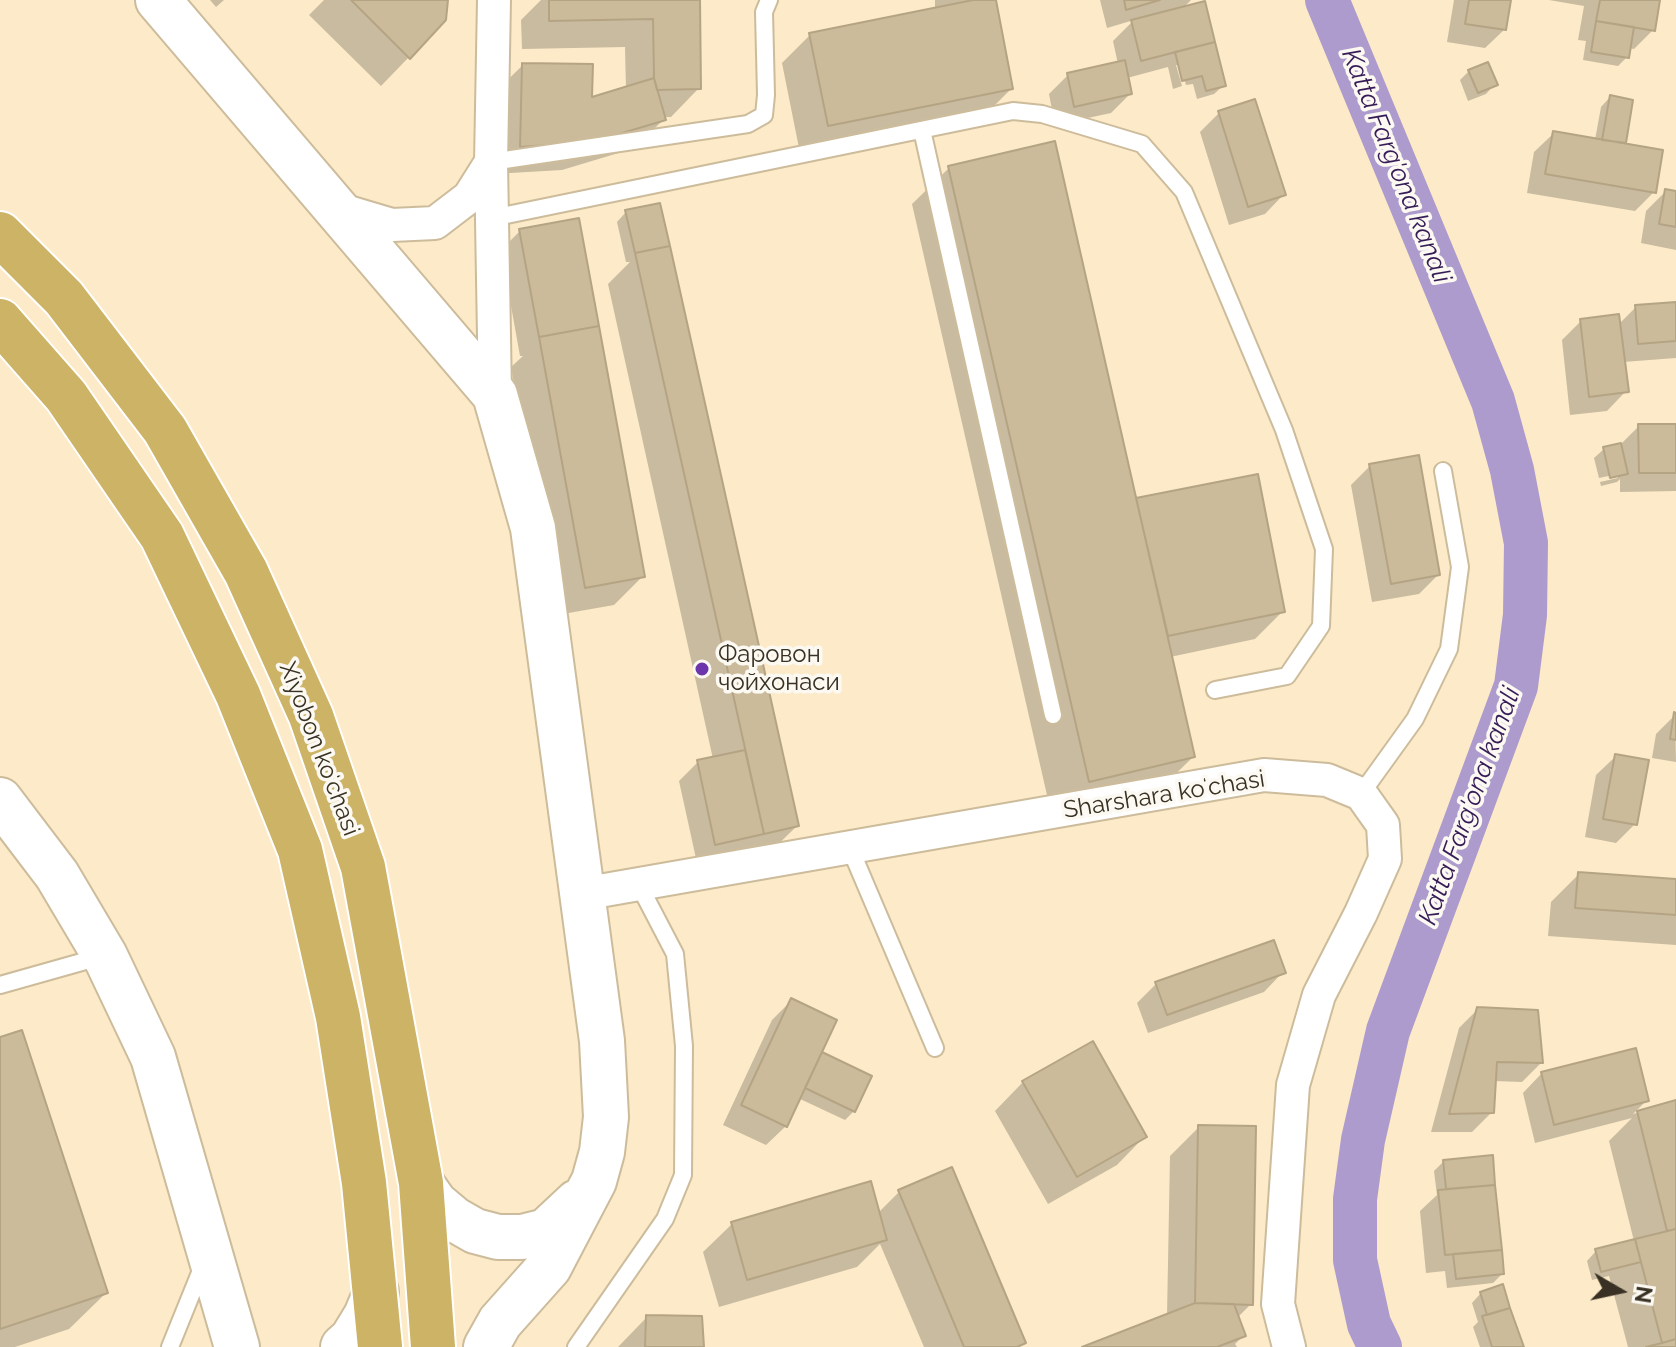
<!DOCTYPE html>
<html>
<head>
<meta charset="utf-8">
<style>
	body { margin:0 }
	#map { position:relative; width:1676px; height:1347px; overflow:hidden; background:#fceac8; font-family:Raleway,sans-serif }
	canvas { display:block }
	.north { position:absolute; left:1580px; top:1251px; width:80px; height:80px; -webkit-text-stroke:6px #fcf9f2; paint-order:stroke; rotate:99deg; font-size:22px; font-weight:700; line-height:32px; text-align:center; color:#383124 }
	.north::after { content:''; display:block; margin:auto; width:28px; height:36px; background:#383124; clip-path:polygon(50% 0,100% 100%,50% 72%,0 100%) }
</style>
</head>
<body>
<div id="map">
<canvas width="1676" height="1347"></canvas>
<div class="north">N</div>
</div>
<script>
const ctx = document.querySelector('canvas').getContext('2d');
ctx.lineJoin = 'round';
function paint(path, color) {
  ctx.fillStyle = color;
  ctx.fill(path, 'evenodd');
}
function shape(rows) {
  const path = new Path2D();
  for (const r of rows) {
    path.moveTo(r[0], r[1]);
    for (let i = 2; i < r.length; i += 2) path.lineTo(r[i], r[i + 1]);
  }
  return path;
}
function trace(path, color, width, dash) {
  ctx.strokeStyle = color;
  ctx.lineWidth = width;
  ctx.lineCap = dash ? 'butt' : 'round';
  ctx.setLineDash(dash || []);
  ctx.stroke(path);
}
function drawText(font, color, halo, rows, align = 'center') {
  ctx.font = font + ' Raleway,sans-serif';
  ctx.lineWidth = 7;
  ctx.setLineDash([]);
  ctx.textBaseline = 'middle';
  ctx.strokeStyle = halo;
  ctx.fillStyle = color;
  for (const [text, x, y, turn = 0] of rows) {
    ctx.save();
    ctx.translate(x, y);
    ctx.rotate((+turn || 0) * Math.PI / 180);
    ctx.textAlign = isNaN(turn) ? turn : align;
    if (halo) ctx.strokeText(text, 0, 0);
    ctx.fillText(text, 0, 0);
    ctx.restore();
  }
}
const shadow = shape([
	[210,0,224,0,216,7],
	[324,0,446,0,409,57,381,86,309,15],
	[541,0,698,0,699,88,671,117,663,117,664,119,635,148,562,170,493,174,494,93,523,65,590,99,626,89,625,47,522,49,521,20],
	[935,0,994,0,1011,89,983,117,800,153,782,63,810,35,935,10],
	[1100,0,1191,0,1182,9,1224,85,1214,94,1197,99,1193,84,1186,85,1180,65,1176,65,1182,86,1173,89,1168,67,1127,78,1130,94,1111,113,1055,125,1049,94,1068,75,1118,64,1113,41,1134,20,1107,28],
	[1454,0,1509,0,1505,29,1485,48,1447,42],
	[1549,0,1657,0,1653,30,1634,49,1628,48,1627,57,1618,66,1583,60,1586,41,1578,40,1584,6],
	[1469,71,1495,84,1486,94,1468,101,1460,80],
	[1610,97,1624,142,1621,145,1654,192,1635,211,1527,193,1534,152,1554,133,1595,140,1601,107],
	[1219,113,1284,194,1265,214,1229,225,1200,132],
	[949,168,1135,503,1283,611,1255,639,1170,657,1193,757,1156,793,1052,817,912,204],
	[1666,191,1676,193,1676,250,1641,243,1646,211],
	[626,212,797,826,768,854,697,863,679,781,698,762,713,759,608,284,630,262,626,262,617,222],
	[520,231,643,576,614,605,557,615,511,367,523,356,520,356,501,250],
	[1676,304,1676,358,1623,362,1626,391,1607,411,1570,415,1562,340,1581,321,1619,324,1636,307],
	[1639,426,1676,426,1676,491,1620,492,1620,479,1617,482,1601,486,1594,458,1604,449,1620,445],
	[1618,474,1618,478,1600,482,1599,478],
	[1370,466,1438,575,1419,594,1372,602,1351,485],
	[1675,715,1676,762,1652,758,1656,734],
	[1616,756,1635,824,1616,843,1585,837,1596,775],
	[1579,874,1676,881,1676,945,1548,936,1551,902],
	[1283,972,1264,992,1148,1033,1137,1003,1156,984],
	[791,1001,816,1060,854,1111,845,1120,798,1098,786,1126,766,1145,723,1125,772,1020],
	[1478,1009,1541,1063,1522,1082,1494,1081,1492,1112,1472,1132,1431,1132,1459,1028],
	[0,1039,106,1293,69,1329,15,1347,0,1347],
	[1542,1073,1647,1100,1633,1114,1676,1102,1676,1347,1628,1347,1609,1276,1592,1280,1587,1261,1596,1251,1634,1241,1609,1141,1632,1118,1535,1143,1523,1093],
	[1023,1082,1145,1136,1117,1165,1048,1204,995,1111],
	[1199,1127,1251,1304,1237,1318,1244,1335,1235,1344,1237,1347,1088,1347,1167,1316,1170,1156],
	[1491,1157,1502,1274,1493,1283,1447,1288,1445,1271,1426,1273,1420,1211,1437,1195,1434,1171,1443,1162],
	[899,1192,1024,1343,1019,1347,924,1347,880,1244,857,1267,719,1307,703,1252,732,1224,878,1213],
	[1481,1293,1522,1347,1480,1347,1473,1327,1478,1322,1472,1303],
	[647,1317,702,1347,618,1347]
]);
const canal = shape([
	[1327,0,1493,401,1512,470,1526,543,1525,615,1516,686,1388,1031,1363,1140,1355,1199,1355,1260,1369,1324,1380,1347]
]);
const building = shape([
	[351,0,448,0,446,20,410,59,351,0],
	[549,0,700,0,701,89,657,90,654,78,653,19,549,21,549,0],
	[973,0,996,0,1013,89,828,126,809,33,973,0],
	[1124,0,1160,0,1126,10,1124,0],
	[1469,0,1511,0,1506,30,1465,24,1469,0],
	[1600,0,1660,0,1655,31,1596,21,1600,0],
	[1205,1,1215,42,1141,61,1131,20,1205,1],
	[1596,21,1634,27,1629,58,1591,52,1596,21],
	[1215,42,1226,86,1206,91,1202,76,1182,81,1175,52,1215,42],
	[1125,60,1132,94,1074,107,1067,73,1125,60],
	[1488,62,1498,85,1478,93,1468,70,1488,62],
	[522,63,593,64,592,97,654,78,666,120,592,142,520,147,522,63],
	[1610,95,1633,100,1626,143,1602,140,1610,95],
	[1255,99,1286,195,1248,207,1218,111,1255,99],
	[1553,131,1663,150,1656,193,1545,174,1553,131],
	[1055,141,1195,757,1089,782,948,166,1055,141],
	[1665,189,1676,191,1676,227,1659,224,1665,189],
	[660,203,670,246,635,253,625,210,660,203],
	[579,218,599,326,539,337,519,229,579,218],
	[670,246,799,826,764,834,635,253,670,246],
	[1676,302,1676,341,1638,344,1635,305,1676,302],
	[1619,314,1629,392,1589,397,1580,319,1619,314],
	[599,326,645,577,585,588,539,337,599,326],
	[1638,424,1676,424,1676,473,1639,473,1638,424],
	[1621,443,1628,474,1610,478,1603,447,1621,443],
	[1419,455,1440,575,1391,584,1369,464,1419,455],
	[1258,474,1285,612,1168,636,1136,498,1258,474],
	[1674,712,1676,713,1676,740,1670,739,1674,712],
	[745,750,764,834,715,845,697,760,745,750],
	[1615,754,1649,760,1637,825,1603,819,1615,754],
	[1578,872,1676,879,1676,915,1575,908,1578,872],
	[1274,940,1286,973,1167,1015,1155,982,1274,940],
	[791,998,837,1020,787,1127,741,1105,791,998],
	[1477,1007,1538,1010,1543,1063,1497,1062,1494,1113,1449,1114,1477,1007],
	[22,1030,108,1293,0,1329,0,1037,22,1030],
	[1093,1041,1147,1137,1077,1177,1022,1081,1093,1041],
	[1636,1048,1649,1101,1554,1125,1541,1072,1636,1048],
	[822,1052,872,1076,855,1112,805,1088,822,1052],
	[1676,1100,1676,1229,1667,1231,1637,1111,1676,1100],
	[1198,1125,1256,1126,1253,1305,1195,1303,1198,1125],
	[1493,1155,1495,1185,1446,1189,1443,1160,1493,1155],
	[952,1167,1026,1343,1017,1347,964,1347,898,1190,952,1167],
	[871,1181,887,1240,747,1280,731,1222,871,1181],
	[1495,1185,1502,1250,1445,1255,1438,1190,1495,1185],
	[1676,1229,1676,1339,1662,1343,1635,1239,1676,1229],
	[1635,1239,1641,1262,1601,1272,1595,1249,1635,1239],
	[1502,1250,1504,1274,1456,1279,1453,1254,1502,1250],
	[1503,1284,1510,1308,1487,1315,1480,1292,1503,1284],
	[1195,1303,1234,1304,1246,1336,1217,1347,1082,1347,1195,1303],
	[1510,1308,1524,1347,1492,1347,1482,1316,1510,1308],
	[646,1315,702,1316,704,1347,645,1347,646,1315],
	[1676,1339,1676,1347,1646,1347,1662,1343,1676,1339]
]);
const service = shape([
	[922,130,1053,715],
	[491,162,748,124,764,115,766,95,764,12,769,0],
	[492,218,1013,111,1042,114,1142,144,1184,192,1284,430,1324,549,1321,626,1287,676,1215,690],
	[1361,794,1415,719,1449,649,1460,567,1443,471],
	[850,848,935,1048],
	[0,985,103,956],
	[170,1347,204,1263],
	[576,1347,665,1219,683,1175,684,1046,675,954,639,885]
]);
const minor = shape([
	[494,0,491,162,495,395],
	[335,208,392,225,435,223,469,197,491,162],
	[582,894,1264,775,1327,780,1361,794,1383,825,1385,859,1361,913,1319,995,1293,1085,1278,1304,1289,1347]
]);
const secondary = shape([
	[158,0,495,395,533,528,602,1041,606,1117,602,1152,594,1181,549,1267,500,1322,486,1347],
	[0,800,57,875,105,956,153,1057,237,1347],
	[421,1183,435,1203,454,1219,475,1231,498,1237,522,1237,546,1231,577,1202],
	[343,1347,352,1339,366,1316,376,1292]
]);
const primary = shape([
	[0,234,64,298,165,430,246,572,311,716,363,867,421,1183,433,1347],
	[0,321,66,396,162,536,238,695,300,850,338,1017,364,1183,380,1347]
]);
const markers = [
	[702,669,8,"#6c35ac"]
];
const poiNames = [
	["Фаровон",718,655],
	["чойхонаси",718,683]
];
const streetNames = [
	["Xiyobon koʻchasi",319,749,69],
	["Sharshara koʻchasi",1164,795,-9]
];
const waterNames = [
	["Katta Farg'ona kanali",1396,166,68],
	["Katta Farg'ona kanali",1470,806,-70]
];
paint(shadow, '#0003');
trace(canal, '#ac9bcc', 44);
paint(building, '#cbbb9a');
trace(building, '#b5a484', 2);
trace(service, '#cdbc9b', 20);
trace(minor, '#cdbc9b', 36);
trace(secondary, '#cdbc9b', 48);
trace(primary, '#fff', 48);
trace(service, '#fff', 16);
trace(minor, '#fff', 32);
trace(secondary, '#fff', 44);
trace(primary, '#cdb366', 44);
for (const [x, y, r, color] of markers) {
  const dot = new Path2D();
  dot.arc(x, y, r, 0, 2 * Math.PI);
  ctx.fillStyle = color;
  ctx.fill(dot);
  trace(dot, '#fcf9f2', 3);
}
drawText('24px', '#383124', '#fcf9f2', poiNames, 'left');
drawText('24px', '#383124', '#fcf9f2', streetNames);
drawText('italic 26px', '#361c57', '#fcf9f2', waterNames);
</script>
</body>
</html>
